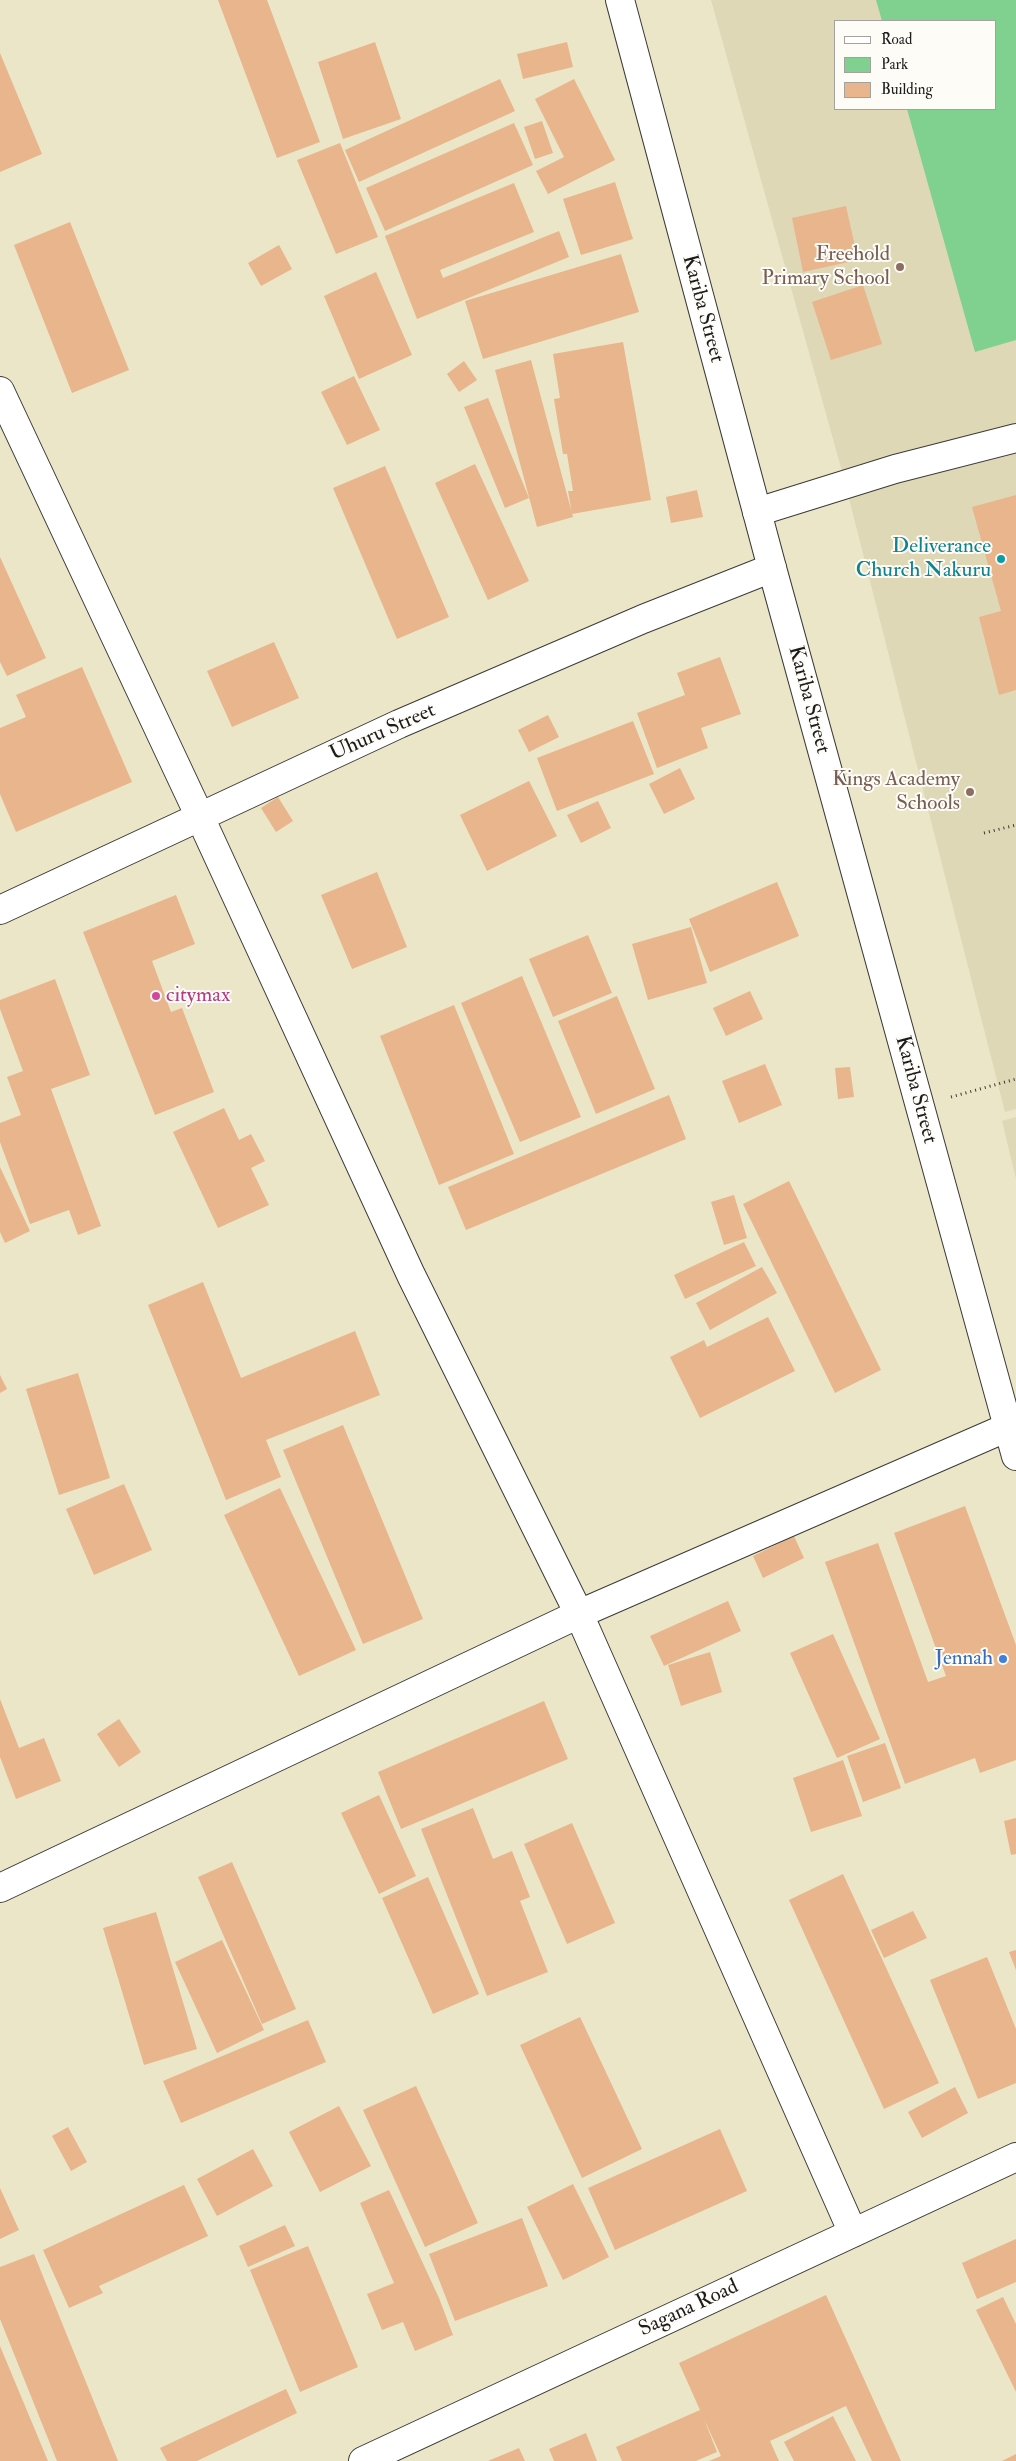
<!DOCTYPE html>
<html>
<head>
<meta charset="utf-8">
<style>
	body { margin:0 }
	#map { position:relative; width:1016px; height:2461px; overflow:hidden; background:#ebe6c8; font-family:"IM FELL Double Pica",serif }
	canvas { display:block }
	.legend { position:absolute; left:834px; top:20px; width:162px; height:90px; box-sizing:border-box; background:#fdfcf7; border:1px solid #a3a29f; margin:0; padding:6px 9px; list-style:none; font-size:15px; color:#1c1c1c }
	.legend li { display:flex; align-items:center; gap:10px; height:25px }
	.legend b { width:25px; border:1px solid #a3a29f }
</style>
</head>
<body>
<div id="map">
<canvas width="1016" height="2461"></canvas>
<ul class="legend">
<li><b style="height:6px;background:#fff"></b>Road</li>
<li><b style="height:14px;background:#80d090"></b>Park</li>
<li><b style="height:14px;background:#e8b58c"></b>Building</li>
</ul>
</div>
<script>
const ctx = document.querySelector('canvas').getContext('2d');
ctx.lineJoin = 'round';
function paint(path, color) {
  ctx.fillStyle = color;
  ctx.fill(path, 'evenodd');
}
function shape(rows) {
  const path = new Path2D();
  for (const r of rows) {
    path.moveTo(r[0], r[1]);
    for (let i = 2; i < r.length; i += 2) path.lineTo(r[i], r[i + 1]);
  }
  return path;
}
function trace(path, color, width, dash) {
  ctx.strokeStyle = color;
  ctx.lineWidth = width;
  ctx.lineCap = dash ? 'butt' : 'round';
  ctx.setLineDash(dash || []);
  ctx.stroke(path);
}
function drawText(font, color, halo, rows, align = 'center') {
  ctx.font = font + ' "IM FELL Double Pica",serif';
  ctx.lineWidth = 4;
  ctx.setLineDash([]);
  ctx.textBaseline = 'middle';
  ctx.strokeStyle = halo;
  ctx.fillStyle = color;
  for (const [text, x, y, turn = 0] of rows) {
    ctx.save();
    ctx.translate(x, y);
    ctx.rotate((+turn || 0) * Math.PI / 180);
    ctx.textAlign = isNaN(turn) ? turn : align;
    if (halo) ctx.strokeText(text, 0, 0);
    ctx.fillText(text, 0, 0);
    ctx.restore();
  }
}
const built = shape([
	[711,0,1016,0,1016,1109,1005,1112,843,475],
	[835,21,995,21,995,109,835,109],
	[1016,1117,1016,1179,1002,1121]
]);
const green = shape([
	[876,0,1016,0,1016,340,975,352,907,109,995,109,995,21,882,21]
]);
const building = shape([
	[218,0,267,0,320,142,277,158],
	[375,42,401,119,343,139,318,62],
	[567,42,573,67,523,79,517,54],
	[0,53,42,154,0,172],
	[500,79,515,111,359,182,345,150],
	[574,79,615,160,548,194,536,171,564,157,535,99],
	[542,121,553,153,535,159,524,127],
	[514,123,533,165,385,231,366,188],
	[340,143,378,237,336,254,297,160],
	[615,182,633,239,581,255,563,199],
	[514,183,534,232,440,270,443,278,559,231,569,257,417,319,385,236],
	[846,206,858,260,803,272,792,218],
	[70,222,129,370,72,393,14,245],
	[279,245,292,269,261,286,248,263],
	[621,254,639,312,483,359,465,301],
	[376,272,412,355,359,379,324,296],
	[863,285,882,344,831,360,812,302],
	[623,342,651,500,572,514,568,491,573,491,567,454,563,454,554,399,560,398,553,354],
	[531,360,573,517,537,527,495,370],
	[464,361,477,380,459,392,447,374],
	[354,376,380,430,347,445,321,392],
	[488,398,529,498,505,508,464,407],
	[475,464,529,581,488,600,435,483],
	[385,466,449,617,397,639,333,488],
	[697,490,703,517,671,523,666,497],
	[1016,495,1016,690,999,695,979,617,1001,611,972,507],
	[0,557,46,658,7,676,0,662],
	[274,642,299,698,232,727,207,671],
	[720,657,741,714,701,728,708,748,657,768,637,713,685,695,677,673],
	[82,667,132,782,16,832,0,794,0,728,26,717,16,695],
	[548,715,559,737,529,752,518,730],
	[633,721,654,774,557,811,537,758],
	[680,768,695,799,664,814,649,784],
	[529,781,557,836,487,871,460,815],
	[278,797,293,821,276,832,261,808],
	[598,801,611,828,581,843,567,815],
	[377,872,407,947,352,969,321,895],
	[777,882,799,936,710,972,689,919],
	[176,895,195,944,152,961,171,1012,182,1008,214,1092,155,1115,83,932],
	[691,927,707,983,648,1000,632,944],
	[588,935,612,993,553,1017,529,959],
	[522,976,581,1117,520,1142,461,1003],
	[55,979,90,1075,51,1089,101,1226,78,1235,69,1210,30,1224,0,1142,0,1123,21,1115,7,1077,23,1071,0,1009,0,1000],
	[750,991,763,1019,726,1036,713,1008],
	[617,996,655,1089,596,1114,558,1021],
	[454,1005,514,1154,439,1185,380,1036],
	[765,1064,782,1105,739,1123,722,1081],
	[850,1067,854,1097,838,1099,835,1068],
	[669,1095,686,1139,466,1230,448,1187],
	[224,1108,239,1140,251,1134,265,1161,251,1168,269,1205,218,1228,173,1132],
	[0,1167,30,1231,5,1243,0,1232],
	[789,1181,881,1370,835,1393,743,1204],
	[734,1195,747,1238,724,1245,711,1202],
	[744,1242,756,1266,685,1299,674,1275],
	[762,1267,777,1293,710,1330,696,1303],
	[203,1282,241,1378,355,1331,380,1395,266,1440,281,1477,226,1500,148,1305],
	[768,1317,795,1371,700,1418,670,1357,704,1340,707,1347],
	[78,1373,110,1478,59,1495,26,1389],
	[0,1375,7,1389,0,1393],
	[343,1425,423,1619,363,1644,283,1450],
	[124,1484,152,1550,94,1575,66,1509],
	[280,1488,356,1650,299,1676,224,1515],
	[965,1506,1016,1645,1016,1760,980,1773,975,1758,905,1784,825,1562,878,1543,928,1682,946,1676,894,1533],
	[794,1536,804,1558,763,1578,753,1556],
	[728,1601,741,1631,664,1666,650,1636],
	[833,1634,880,1739,837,1758,790,1653],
	[710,1652,722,1692,681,1706,668,1665],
	[0,1699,19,1748,44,1738,61,1781,16,1799,0,1757],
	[544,1701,568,1759,401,1829,378,1772],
	[119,1719,141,1752,119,1767,97,1734],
	[885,1743,901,1788,863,1802,847,1756],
	[843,1760,862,1816,811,1832,793,1778],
	[379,1795,416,1876,379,1894,341,1813],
	[473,1808,493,1859,512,1851,530,1897,520,1901,548,1972,487,1996,421,1829],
	[1016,1818,1016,1854,1011,1855,1004,1821],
	[572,1823,615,1923,567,1944,524,1844],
	[232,1862,296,2009,262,2024,198,1877],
	[843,1874,939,2083,884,2109,789,1900],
	[428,1877,479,1994,433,2014,382,1898],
	[913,1911,927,1938,884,1958,871,1930],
	[156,1912,197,2049,144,2065,103,1928],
	[222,1940,264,2030,217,2053,175,1962],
	[1016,1950,1016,1970,1009,1952],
	[987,1957,1016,2029,1016,2083,978,2099,930,1980],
	[580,2017,642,2149,582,2178,520,2045],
	[308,2020,326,2062,181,2123,163,2081],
	[416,2086,478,2223,425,2247,363,2110],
	[955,2087,968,2113,922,2138,908,2112],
	[339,2106,371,2166,320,2192,289,2132],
	[68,2127,87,2162,71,2171,52,2136],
	[720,2129,747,2191,615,2250,588,2188],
	[253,2149,273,2186,217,2216,197,2179],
	[573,2184,609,2257,563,2280,527,2207],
	[184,2185,208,2236,99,2286,103,2293,69,2308,43,2250],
	[0,2188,19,2230,0,2239],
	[389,2190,439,2298,453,2335,415,2351,403,2322,382,2330,367,2294,394,2283,360,2203],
	[522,2218,548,2286,455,2321,429,2254],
	[285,2225,295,2246,248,2267,239,2246],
	[1016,2239,1016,2282,977,2299,962,2263],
	[308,2246,358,2367,300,2392,250,2270],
	[34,2254,118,2461,57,2461,0,2319,0,2267],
	[826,2295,901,2461,872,2461,846,2406,770,2441,779,2461,709,2461,721,2456,704,2419,717,2452,696,2461,622,2461,616,2447,700,2410,679,2363],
	[1003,2297,1016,2324,1016,2392,976,2310],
	[0,2346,48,2461,0,2461],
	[286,2389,297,2413,197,2461,167,2461,160,2448],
	[833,2416,856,2461,794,2461,784,2442],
	[586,2433,597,2461,554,2461,549,2449],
	[519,2448,525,2461,488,2461],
	[1016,2454,1016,2461,1002,2461]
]);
const path = shape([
	[984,833,1016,825],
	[951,1097,1016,1079]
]);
const street = shape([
	[0,391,200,817,411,1275,579,1614,853,2233],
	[757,512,895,469,1016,438],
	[0,910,399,724,643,619,772,568],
	[0,1888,579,1614,1008,1427],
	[363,2461,1016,2157]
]);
const secondary = shape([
	[620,0,772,568,1016,1456]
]);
const markers = [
	[900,267,5,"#8d6e63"],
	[1001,559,5,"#0f9aa8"],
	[970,792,5,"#8d6e63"],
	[156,996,5,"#d1479c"],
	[1003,1659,5,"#3f7fe0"]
];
const educationNames = [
	["Freehold",890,255],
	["Primary School",890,279],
	["Kings Academy",960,780],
	["Schools",960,804]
];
const streetNames = [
	["Kariba Street",702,309,75],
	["Kariba Street",808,700,75],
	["Uhuru Street",383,733,-24],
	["Kariba Street",915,1090,75],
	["Sagana Road",689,2309,-25]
];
const cultureNames = [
	["Deliverance",991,547],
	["Church Nakuru",991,571]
];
const hotelNames = [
	["citymax",166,996]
];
const shopNames = [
	["Jennah",993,1659]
];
paint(built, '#ded8b7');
paint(green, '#80d090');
paint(building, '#e8b58c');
trace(street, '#3b3a36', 30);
trace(secondary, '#3b3a36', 30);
trace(path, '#3b3a36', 3, [1, 4]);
trace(street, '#fff', 28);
trace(secondary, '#fff', 28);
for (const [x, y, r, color] of markers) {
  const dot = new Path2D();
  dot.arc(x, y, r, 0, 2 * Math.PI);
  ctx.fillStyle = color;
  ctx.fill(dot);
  trace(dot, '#fdfcf7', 2);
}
drawText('21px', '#785e54', '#fdfcf7', educationNames, 'right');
drawText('21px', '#1c1c1c', '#fdfcf7', streetNames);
drawText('21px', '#0d838f', '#fdfcf7', cultureNames, 'right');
drawText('21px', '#b23c85', '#fdfcf7', hotelNames, 'left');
drawText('21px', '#366cbe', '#fdfcf7', shopNames, 'right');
</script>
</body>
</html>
